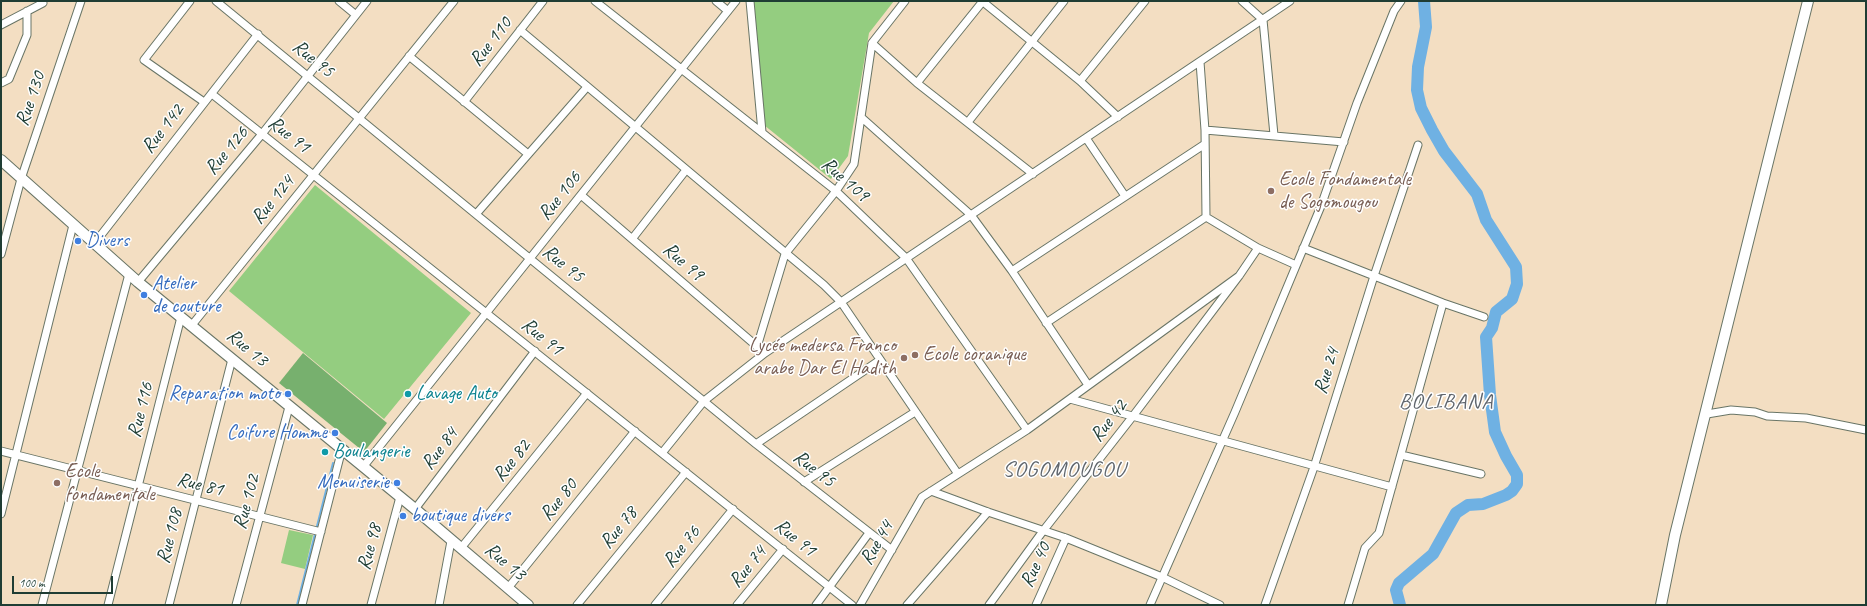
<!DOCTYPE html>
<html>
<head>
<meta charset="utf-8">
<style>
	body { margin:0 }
	#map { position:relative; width:1867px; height:606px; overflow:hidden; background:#f3dec2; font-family:Caveat,sans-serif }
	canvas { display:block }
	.frame { position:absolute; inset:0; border:2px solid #1f3d34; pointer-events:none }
	.scale { position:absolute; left:12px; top:576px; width:101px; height:18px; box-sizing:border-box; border:2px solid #1f3d34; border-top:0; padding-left:5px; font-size:12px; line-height:14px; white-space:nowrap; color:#1f3d34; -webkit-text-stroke:3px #fff; paint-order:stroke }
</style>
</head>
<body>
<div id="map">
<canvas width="1867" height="606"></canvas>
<div class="frame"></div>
<div class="scale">100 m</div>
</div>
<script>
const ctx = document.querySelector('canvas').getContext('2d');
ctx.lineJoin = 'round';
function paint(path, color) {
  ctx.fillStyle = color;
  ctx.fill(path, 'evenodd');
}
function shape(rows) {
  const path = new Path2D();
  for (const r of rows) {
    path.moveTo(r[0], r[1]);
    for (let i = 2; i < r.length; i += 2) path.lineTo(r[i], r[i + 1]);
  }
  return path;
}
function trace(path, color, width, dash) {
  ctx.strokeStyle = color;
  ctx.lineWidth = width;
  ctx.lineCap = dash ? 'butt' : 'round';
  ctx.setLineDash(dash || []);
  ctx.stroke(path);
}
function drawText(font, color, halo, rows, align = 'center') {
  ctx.font = font + ' Caveat,sans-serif';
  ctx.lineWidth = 3;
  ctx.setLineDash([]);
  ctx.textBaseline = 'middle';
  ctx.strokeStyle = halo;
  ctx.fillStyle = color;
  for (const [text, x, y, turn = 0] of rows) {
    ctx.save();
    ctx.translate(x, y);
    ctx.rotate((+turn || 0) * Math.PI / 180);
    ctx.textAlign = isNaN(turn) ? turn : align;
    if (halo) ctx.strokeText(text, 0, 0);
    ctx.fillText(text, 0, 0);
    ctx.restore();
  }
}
const green = shape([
	[753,1,894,1,869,33,848,156,831,179,764,125],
	[315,185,471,313,384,419,229,291],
	[289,530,313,535,305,569,281,563]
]);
const forest = shape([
	[303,353,387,423,364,452,279,383]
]);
const stream = shape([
	[297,605,333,463]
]);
const river = shape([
	[1400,605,1396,590,1399,583,1433,554,1456,513,1468,505,1483,504,1506,495,1512,491,1517,484,1517,475,1506,456,1495,432,1490,395,1486,337,1492,328,1496,312,1512,299,1517,284,1516,267,1486,220,1477,194,1444,151,1432,130,1421,108,1417,90,1418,67,1426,27,1424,1]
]);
const street = shape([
	[190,1,144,60,204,102],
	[216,1,756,444,892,550],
	[339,1,356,15],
	[595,1,836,191,906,258,1027,430],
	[716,1,728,11],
	[750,1,762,132],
	[982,1,1080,81,1118,117],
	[1242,1,1263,20,1274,135],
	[1,25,43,3],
	[520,30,824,285,841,302,958,474],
	[872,43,917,83,1033,174],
	[409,56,528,154],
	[1200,62,1205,130,1206,217],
	[1080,81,1145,1],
	[1,83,9,79,27,35,27,11],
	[917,83,983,1],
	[212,94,852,605],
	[464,102,543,1],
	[861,117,971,215,1012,271,1088,385],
	[968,122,1064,1],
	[1205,130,1344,142],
	[1086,138,1125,196],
	[581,195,760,349],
	[477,213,587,87],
	[1206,217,1258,248,1296,265],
	[632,239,686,170],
	[94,244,258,34],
	[1303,248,1443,303,1484,317],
	[1,254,21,179,81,1],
	[1012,271,1205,144],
	[138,282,262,134,367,1],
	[1046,323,1206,217],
	[192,325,454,1],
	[757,347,785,254,836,191,854,164,872,43,905,1],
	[1070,399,1392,487],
	[1707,414,1731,410,1755,412,1767,416,1806,418,1866,430],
	[756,444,880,360],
	[1,451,321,532],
	[662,453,704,401,765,353,1290,1],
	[1401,455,1481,474],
	[363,467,736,1],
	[804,482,915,412],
	[931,491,988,512,1066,538,1162,577,1220,605],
	[415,509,535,351],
	[1,514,73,225],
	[461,548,587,393],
	[508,588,635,431],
	[42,605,129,274],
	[108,605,181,317],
	[169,605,232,359],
	[236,605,289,407],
	[302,605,342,449],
	[371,605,400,497],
	[439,605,451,541],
	[577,605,686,472],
	[655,605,733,509],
	[737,605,783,549],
	[816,605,869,533],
	[860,605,922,497,1027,430,1239,276],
	[907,605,988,512],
	[989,605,1043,531,1133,416,1239,276,1258,248],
	[1036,605,1066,538],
	[1150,605,1235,412,1321,206,1357,103,1394,11,1401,1],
	[1265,605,1314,467,1374,276,1418,145],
	[1348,605,1365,548,1379,533,1443,303]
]);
const secondary = shape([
	[1,160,138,282,415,509,528,605],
	[1661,605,1675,535,1808,1]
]);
const markers = [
	[1271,191,4,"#8d6e63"],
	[78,241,4,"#3f7fe0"],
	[144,295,4,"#3f7fe0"],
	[915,355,4,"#8d6e63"],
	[904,358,4,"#8d6e63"],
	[288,394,4,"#3f7fe0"],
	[408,394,4,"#0f9aa8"],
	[335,433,4,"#3f7fe0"],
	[325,452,4,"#0f9aa8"],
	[57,483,4,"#8d6e63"],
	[397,483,4,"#3f7fe0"],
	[403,516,4,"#3f7fe0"]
];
const streetNames = [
	["Rue 110",491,42,-52],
	["Rue 95",313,59,39],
	["Rue 130",31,99,-71],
	["Rue 142",163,129,-52],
	["Rue 91",289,135,38],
	["Rue 126",227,151,-50],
	["Rue 109",845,180,41],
	["Rue 106",560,196,-51],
	["Rue 124",273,200,-51],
	["Rue 99",683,262,41],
	["Rue 95",563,264,39],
	["Rue 91",542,337,39],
	["Rue 13",247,348,40],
	["Rue 24",1327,371,-73],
	["Rue 116",141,410,-76],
	["Rue 42",1109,421,-52],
	["Rue 84",440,449,-53],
	["Rue 82",512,461,-51],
	["Rue 95",814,469,38],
	["Rue 81",200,485,14],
	["Rue 80",559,500,-51],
	["Rue 102",247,502,-75],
	["Rue 78",619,528,-51],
	["Rue 108",170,536,-76],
	["Rue 91",795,538,39],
	["Rue 44",877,543,-60],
	["Rue 98",370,547,-75],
	["Rue 76",682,547,-51],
	["Rue 13",505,562,40],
	["Rue 40",1036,565,-65],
	["Rue 74",748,567,-51]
];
const educationNames = [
	["Ecole Fondamentale",1279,180],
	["de Sogomougou",1279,203],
	["Lycée medersa Franco",896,346,"right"],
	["arabe Dar El Hadith",896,369,"right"],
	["Ecole coranique",923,355],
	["Ecole",65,472],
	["fondamentale",65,495]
];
const shopNames = [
	["Divers",86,241],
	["Atelier",152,284],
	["de couture",152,307],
	["Reparation moto",280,394,"right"],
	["Coifure Homme",327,433,"right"],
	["Menuiserie",389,483,"right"],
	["boutique divers",411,516]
];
const cultureNames = [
	["Lavage Auto",416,394],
	["Boulangerie",333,452]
];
const quarterNames = [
	["BOLIBANA",1446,402],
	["SOGOMOUGOU",1064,470]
];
paint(green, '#94cd80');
paint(forest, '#77b06e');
trace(stream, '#6fb1e3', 2);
trace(river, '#6fb1e3', 12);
trace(street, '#697566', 9);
trace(secondary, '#697566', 12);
trace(street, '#fff', 7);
trace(secondary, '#fff', 10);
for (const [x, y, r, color] of markers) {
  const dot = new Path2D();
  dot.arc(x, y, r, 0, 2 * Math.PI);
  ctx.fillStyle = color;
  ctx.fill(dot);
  trace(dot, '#fff', 1.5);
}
drawText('20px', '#1f3d34', '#fff', streetNames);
drawText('20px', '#785e54', '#fff', educationNames, 'left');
drawText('20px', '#366cbe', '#fff', shopNames, 'left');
drawText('20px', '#0d838f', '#fff', cultureNames, 'left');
ctx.letterSpacing = '1px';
drawText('22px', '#60666d', '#fff', quarterNames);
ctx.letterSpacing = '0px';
</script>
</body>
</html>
